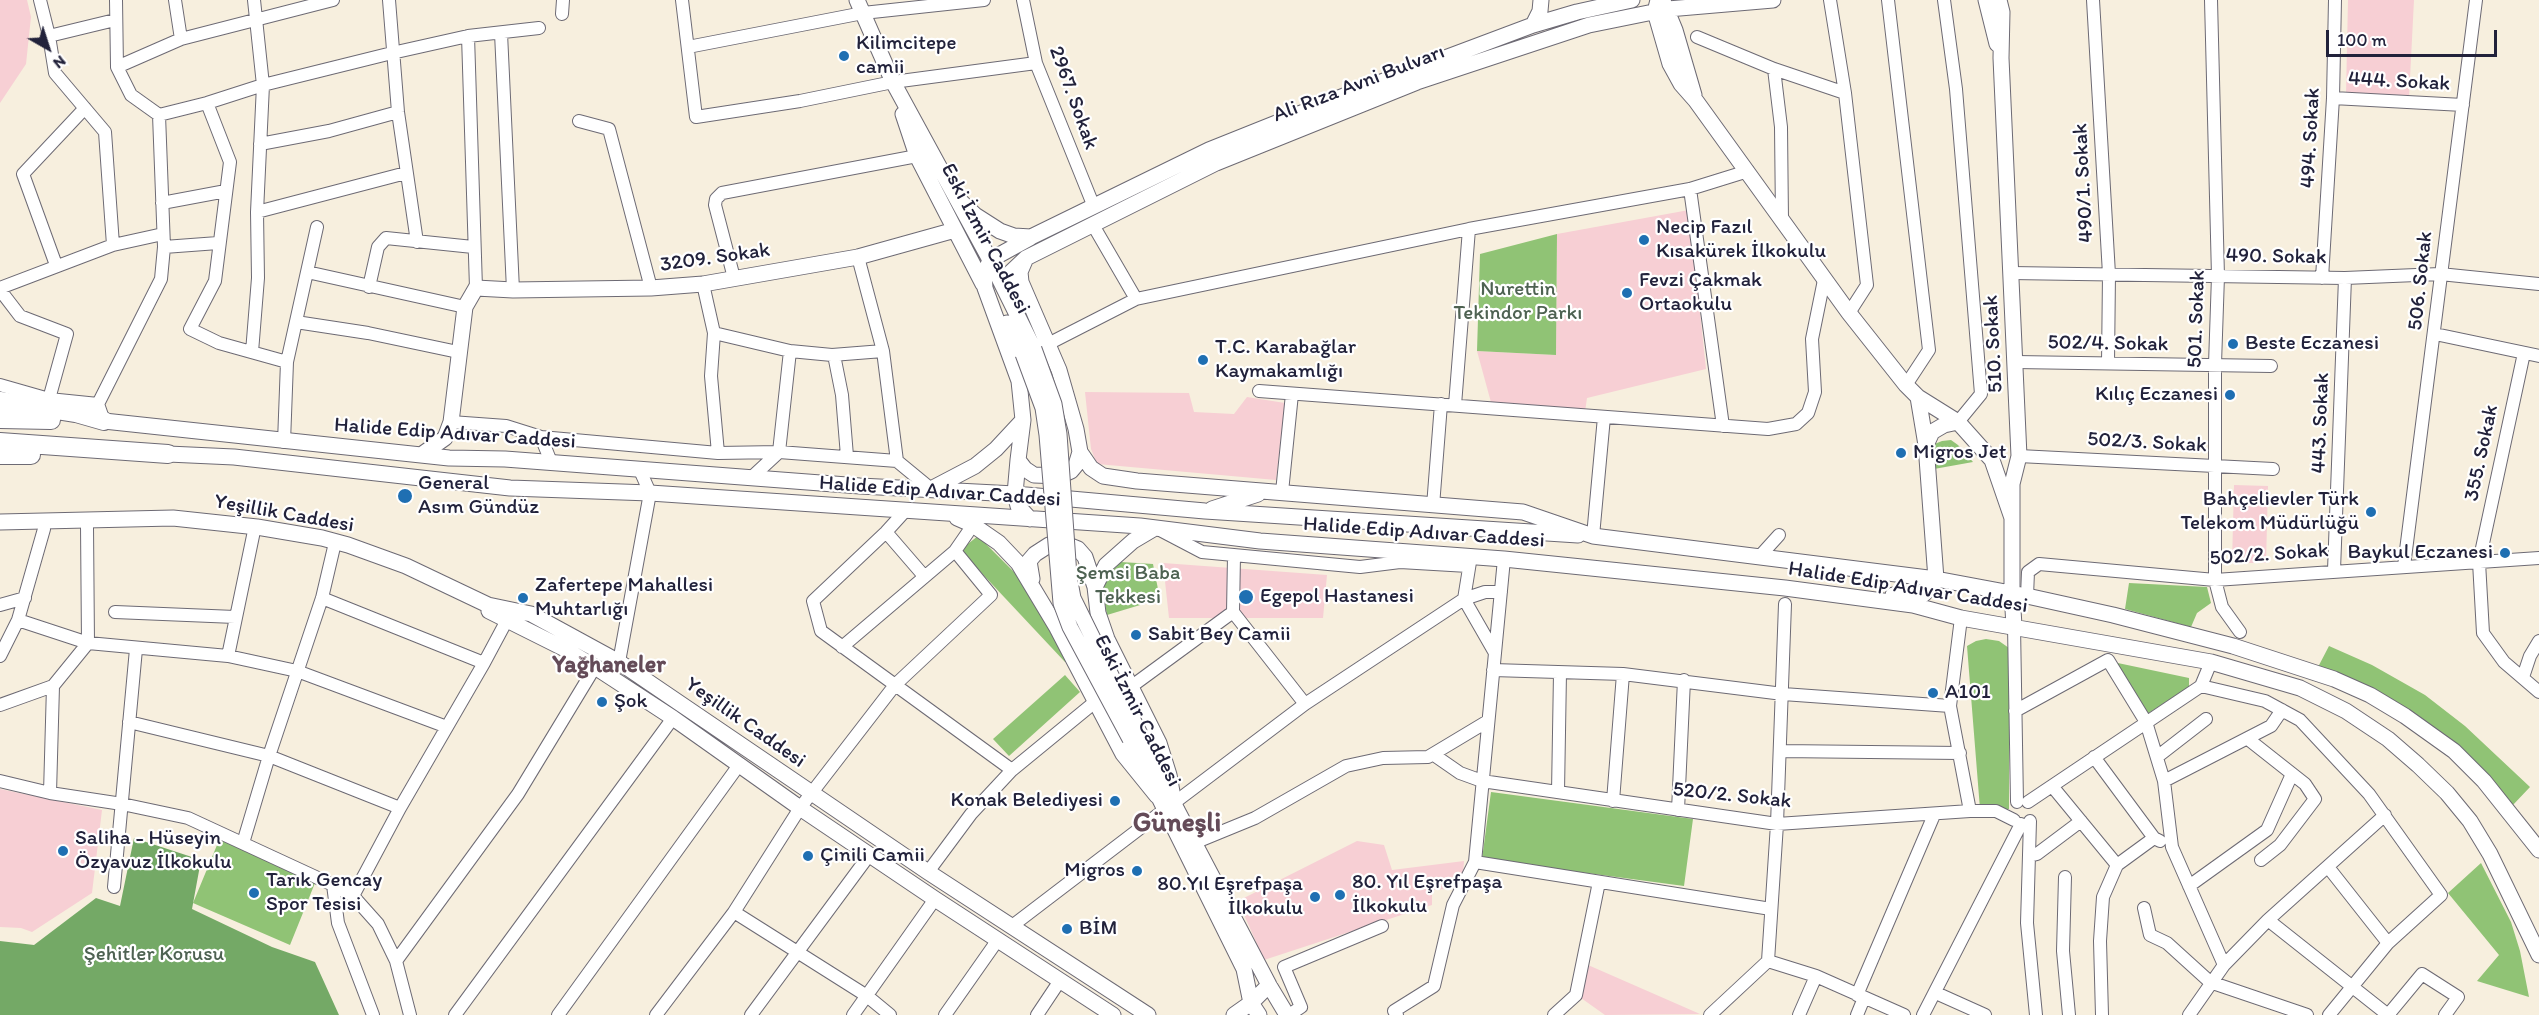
<!DOCTYPE html>
<html>
<head>
<meta charset="utf-8">
<style>
	body { margin:0 }
	#map { position:relative; width:2539px; height:1015px; overflow:hidden; background:#f7efde; font-family:Itim,sans-serif }
	canvas { display:block }
	.north { position:absolute; left:18px; top:18px; width:60px; height:60px; -webkit-text-stroke:4px #fff; paint-order:stroke; rotate:141deg; font-size:16px; font-weight:700; line-height:24px; text-align:center; color:#22223b }
	.north::after { content:''; display:block; margin:auto; width:21px; height:27px; background:#22223b; clip-path:polygon(50% 0,100% 100%,50% 72%,0 100%) }
	.scale { position:absolute; left:2326px; top:30px; width:171px; height:27px; box-sizing:border-box; border:3px solid #22223b; border-top:0; padding-left:8px; font-size:18px; line-height:21px; white-space:nowrap; color:#22223b; -webkit-text-stroke:4px #fff; paint-order:stroke }
</style>
</head>
<body>
<div id="map">
<canvas width="2539" height="1015"></canvas>
<div class="north">N</div>
<div class="scale">100 m</div>
</div>
<script>
const ctx = document.querySelector('canvas').getContext('2d');
ctx.lineJoin = 'round';
function paint(path, color) {
  ctx.fillStyle = color;
  ctx.fill(path, 'evenodd');
}
function shape(rows) {
  const path = new Path2D();
  for (const r of rows) {
    path.moveTo(r[0], r[1]);
    for (let i = 2; i < r.length; i += 2) path.lineTo(r[i], r[i + 1]);
  }
  return path;
}
function trace(path, color, width, dash) {
  ctx.strokeStyle = color;
  ctx.lineWidth = width;
  ctx.lineCap = dash ? 'butt' : 'round';
  ctx.setLineDash(dash || []);
  ctx.stroke(path);
}
function drawText(font, color, halo, rows, align = 'center') {
  ctx.font = font + ' Itim,sans-serif';
  ctx.lineWidth = 4.5;
  ctx.setLineDash([]);
  ctx.textBaseline = 'middle';
  ctx.strokeStyle = halo;
  ctx.fillStyle = color;
  for (const [text, x, y, turn = 0] of rows) {
    ctx.save();
    ctx.translate(x, y);
    ctx.rotate((+turn || 0) * Math.PI / 180);
    ctx.textAlign = isNaN(turn) ? turn : align;
    if (halo) ctx.strokeText(text, 0, 0);
    ctx.fillText(text, 0, 0);
    ctx.restore();
  }
}
const built = shape([
	[0,0,27,0,31,17,26,64,0,103],
	[2348,0,2414,0,2409,98,2346,94],
	[1689,210,1706,369,1587,398,1585,412,1492,406,1477,351,1556,355,1557,234],
	[1085,392,1189,393,1194,412,1234,414,1247,397,1285,403,1276,480,1097,464,1091,449],
	[2234,485,2268,486,2266,563,2232,563],
	[1163,563,1327,575,1323,618,1169,618],
	[0,789,102,810,92,893,32,932,21,928,0,927],
	[1357,841,1384,845,1392,870,1464,861,1462,888,1432,890,1432,905,1264,960,1238,901],
	[1588,965,1700,1014,1605,1015,1581,998]
]);
const green = shape([
	[1557,234,1556,355,1477,351,1480,254],
	[1951,440,1958,445,1973,462,1934,469,1932,445,1942,441],
	[978,536,1018,576,1070,660,1065,662,960,550],
	[1121,562,1153,564,1160,599,1107,615,1101,582],
	[2129,583,2207,587,2211,603,2197,613,2191,627,2125,609],
	[1986,639,1999,641,2009,648,2009,809,1980,809,1967,646,1976,641],
	[2329,646,2372,665,2425,695,2465,726,2530,787,2512,806,2455,748,2317,669],
	[2113,662,2189,678,2189,687,2144,716],
	[1065,675,1080,692,1009,756,993,739],
	[1491,792,1693,819,1684,886,1482,859],
	[222,833,315,883,290,945,193,903],
	[2481,863,2511,922,2520,951,2529,997,2477,981,2499,955,2448,893]
]);
const forest = shape([
	[134,838,201,860,192,909,272,947,315,962,339,1015,0,1015,0,941,34,945,96,898,120,906]
]);
const minor = shape([
	[40,0,49,36,55,73,105,132,113,245],
	[175,0,181,39],
	[389,0,398,112,417,242],
	[682,0,696,117,800,101,893,82,1036,63],
	[1023,0,1036,63,1094,207],
	[1830,0,1845,93,1867,285,1849,313],
	[1888,0,1929,350,1906,385],
	[1944,0,1956,89,1981,394,1958,422],
	[2093,0,2109,274,2108,363],
	[2211,0,2218,276,2215,364,2215,580,2222,607,2240,632],
	[562,14,563,0],
	[501,33,513,290],
	[49,36,115,20],
	[468,36,476,288],
	[1697,37,1774,69,1845,93],
	[688,47,863,13,984,0],
	[117,67,181,39,333,0],
	[1774,69,1781,127,1782,220],
	[2333,98,2463,105],
	[207,103,230,162,215,281,190,329,219,343,287,362,284,442],
	[159,115,207,103,263,85,392,53,468,36,539,28],
	[579,121,609,129,651,288],
	[260,144,329,131,398,112],
	[1690,189,1723,426],
	[162,203,226,191],
	[257,212,406,173],
	[1093,225,1136,299],
	[164,247,218,243],
	[858,257,883,351,897,461],
	[56,265,23,174,85,108],
	[307,272,465,307],
	[2011,273,2345,278,2440,274,2539,284],
	[734,278,715,205,716,199,722,193,917,156],
	[2322,278,2333,98,2335,0],
	[703,284,714,333,711,376,718,453],
	[369,287,378,247,386,238,473,247],
	[0,288,113,245,163,234],
	[0,290,20,316,67,334,49,399],
	[296,322,368,333,458,352],
	[714,333,790,351,832,355,883,351],
	[2435,334,2539,356],
	[1048,344,1136,299,1469,229,1690,189,1748,171],
	[252,352,258,278,257,212,263,85,254,0],
	[2524,353,2479,562,2483,633,2504,662,2539,692],
	[834,355,842,395,847,456],
	[287,362,317,227],
	[2016,362,2271,366],
	[0,385,49,399,98,404],
	[1259,391,1768,429,1796,424,1808,413,1815,392,1812,339,1824,280],
	[1455,405,1469,229],
	[104,421,98,404,161,279,164,247,159,115,131,95,117,67,116,0],
	[451,422,506,426,541,437],
	[2019,456,2273,469],
	[551,462,541,437,718,453,779,452,897,461,931,489],
	[752,477,779,452,790,351],
	[1282,492,1292,394],
	[1433,506,1441,404],
	[906,510,886,532,813,601,821,631,1012,770],
	[1160,530,1202,552,1360,567,1400,562,1468,566],
	[886,532,924,576],
	[1593,536,1604,417],
	[1760,556,1779,535],
	[2404,566,2476,0],
	[2334,570,2345,278],
	[2027,596,2028,572,2039,564,2215,580,2539,558],
	[322,598,484,663],
	[0,605,25,598],
	[115,612,235,617],
	[1233,612,1305,704],
	[1961,618,1950,706,1970,811],
	[18,620,88,643,228,656,297,671,447,727],
	[2014,626,2017,802],
	[842,647,955,551,973,525],
	[1495,653,1464,599,1485,592,1501,592],
	[0,656,18,620,44,529],
	[228,656,254,531],
	[619,662,650,493,639,468],
	[1493,670,1623,674,1783,694,1950,706],
	[2523,677,2530,656,2539,641],
	[1132,686,1233,612,1234,556],
	[2201,686,2265,701,2300,720,2369,794,2441,895,2388,943,2329,1015],
	[0,705,53,686],
	[2015,711,2108,660,2146,722,2164,781,2172,847,2224,965],
	[129,722,269,756,400,808],
	[2248,739,2305,784,2315,799,2280,845,2261,860],
	[1780,751,1960,753],
	[1434,755,1460,773,1482,781,1777,824,1970,811,1996,811,2014,820],
	[2094,757,2154,838,2160,841],
	[2157,757,2206,719],
	[0,781,50,793,122,804,188,818,333,885,353,896,378,924,396,961,410,1015],
	[2164,781,2271,726,2282,710],
	[2052,786,2117,865],
	[1558,792,1560,673],
	[50,793,53,686,88,643,87,526],
	[1613,801,1623,674],
	[2028,802,2201,686,2211,662],
	[1174,803,1305,704,1464,599,1471,556],
	[1678,810,1684,680],
	[2030,821,2027,923,2036,1015],
	[243,843,269,756,322,598,334,547],
	[1194,843,1255,818,1346,766,1383,758,1428,757,1488,721],
	[2029,856,2037,854,2081,821],
	[1475,862,1771,909],
	[2328,867,2388,943],
	[928,872,971,814,1012,770,1095,702],
	[2065,877,2063,951,2069,1015],
	[333,885,338,923,373,1015],
	[2189,886,2267,830,2292,774],
	[114,887,136,649],
	[353,896,400,808,484,663,507,620],
	[2144,908,2150,935,2167,943,2210,982,2307,1015],
	[734,912,867,996,890,1015],
	[2268,920,2388,1015],
	[1012,926,1164,810],
	[396,961,518,794,595,667],
	[1768,961,1816,976,1904,1015],
	[1936,993,1985,1015],
	[1857,995,1934,815],
	[455,1015,673,718],
	[558,1015,739,765],
	[656,1015,734,912,800,808,895,685,991,595,955,551],
	[751,1015,870,854],
	[853,1015,935,899],
	[945,1015,997,941],
	[1037,1015,1059,982],
	[1289,1015,1301,1007,1284,967,1382,926],
	[1397,1015,1394,1011,1434,986,1453,905,1475,862,1504,559],
	[1554,1015,1576,995,1599,882],
	[1710,1015,1768,961,1777,824,1785,604],
	[1799,1015,1816,976],
	[1857,1015,1864,998],
	[1923,1015,2021,824],
	[2102,1015,2100,941,2103,897,2117,865,2154,838],
	[2189,1015,2224,965,2268,920,2385,815],
	[2388,1015,2422,974,2458,997,2445,1015]
]);
const major = shape([
	[857,0,893,82,990,260,1034,349],
	[1658,0,1655,12,1670,64,1681,84,1696,101,1849,313,1906,385,1918,397,1958,422,1992,460,2012,518],
	[1986,0,1997,44],
	[1999,0,2002,12,2001,58,2019,456,2012,484,2012,593,2014,626],
	[1663,1,1675,30,1694,95],
	[1533,25,1540,11,1541,0],
	[903,114,917,156,983,284],
	[956,197,975,215,1000,231,1014,236,1031,237,1209,150,1344,96,1533,25,1577,12,1632,0],
	[1030,238,990,260,984,275,985,288,1019,381,1023,420,1018,460,1025,469,1034,475,1060,476,1071,471,1076,465,1080,452],
	[1026,258,1020,272,1021,282,1059,370,1076,429,1080,452,1091,468,1103,476,1137,481,1523,512,1593,536,1936,579,2027,596,2113,615,2233,646,2334,679,2370,695,2405,716,2454,751,2484,781,2539,850],
	[1009,298,1007,285,1009,274,1026,258,1216,163,1417,82,1589,25,1668,9,1773,0],
	[1007,323,1023,354],
	[104,421,449,458,505,459,860,486,1015,494,1205,511,1578,535],
	[1926,445,1932,432,1944,425,1958,422],
	[168,454,234,457,510,488,650,493,1140,526,1260,541,1504,559,1785,588,1913,605,1961,618,2211,662,2300,688,2346,711,2388,739,2418,765,2447,793,2470,821,2490,854,2539,955],
	[421,455,445,438,451,422,465,307,476,288,513,290,651,288,703,284,858,257,955,230],
	[1018,460,1015,494,1018,506,1030,519],
	[933,488,975,466,996,449,1023,420],
	[1212,509,1258,494],
	[957,518,973,525,999,543,1018,563,1057,628,1123,754,1157,796],
	[0,522,173,518,257,527,322,538,348,545,406,566,488,605,531,614,619,662,928,872,1148,1015],
	[1155,528,1133,541,1106,565,1095,587,1098,613,1107,639,1159,743,1169,775,1174,803],
	[1032,579,1029,561,1035,554,1049,545,1068,545,1078,549,1085,557,1095,587],
	[1893,595,1924,594,1936,579,1926,445,1918,397],
	[489,611,563,648,595,667,673,718,800,808,935,899,1113,1015],
	[1140,734,1177,810,1269,985,1287,1015],
	[1130,739,1244,969,1251,1003,1259,1015],
	[1234,1015,1251,1003,1269,985]
]);
const highway = shape([
	[0,401,76,413,104,421],
	[0,419,51,420],
	[0,442,168,454],
	[0,455,31,455]
]);
const majorBridge = shape([
	[1034,349,1054,404,1059,434,1069,576,1073,598,1140,734],
	[1023,354,1043,408,1047,435,1061,603,1070,627,1130,739]
]);
const markers = [
	[844,56,6,"#1f6fb2"],
	[1644,240,6,"#1f6fb2"],
	[1627,293,6,"#1f6fb2"],
	[2233,344,6,"#1f6fb2"],
	[1203,360,6,"#1f6fb2"],
	[2230,395,6,"#1f6fb2"],
	[1901,453,6,"#1f6fb2"],
	[405,496,8,"#1f6fb2"],
	[2371,512,6,"#1f6fb2"],
	[2505,553,6,"#1f6fb2"],
	[1246,597,8,"#1f6fb2"],
	[523,598,6,"#1f6fb2"],
	[1136,635,6,"#1f6fb2"],
	[1933,693,6,"#1f6fb2"],
	[602,702,6,"#1f6fb2"],
	[1115,801,6,"#1f6fb2"],
	[63,851,6,"#1f6fb2"],
	[808,856,6,"#1f6fb2"],
	[1137,871,6,"#1f6fb2"],
	[254,893,6,"#1f6fb2"],
	[1340,895,6,"#1f6fb2"],
	[1315,897,6,"#1f6fb2"],
	[1067,929,6,"#1f6fb2"]
];
const poiNames = [
	["Kilimcitepe",856,44],
	["camii",856,68],
	["Necip Fazıl",1656,228],
	["Kısakürek İlkokulu",1656,252],
	["Fevzi Çakmak",1639,281],
	["Ortaokulu",1639,305],
	["Beste Eczanesi",2245,344],
	["T.C. Karabağlar",1215,348],
	["Kaymakamlığı",1215,372],
	["Kılıç Eczanesi",2218,395,"right"],
	["Migros Jet",1913,453],
	["General",418,484],
	["Asım Gündüz",418,508],
	["Bahçelievler Türk",2359,500,"right"],
	["Telekom Müdürlüğü",2359,524,"right"],
	["Baykul Eczanesi",2493,553,"right"],
	["Zafertepe Mahallesi",535,586],
	["Muhtarlığı",535,610],
	["Egepol Hastanesi",1260,597],
	["Sabit Bey Camii",1148,635],
	["A101",1945,693],
	["Şok",614,702],
	["Konak Belediyesi",1103,801,"right"],
	["Saliha - Hüseyin",75,839],
	["Özyavuz İlkokulu",75,863],
	["Çinili Camii",820,856],
	["Migros",1125,871,"right"],
	["Tarık Gencay",266,881],
	["Spor Tesisi",266,905],
	["80. Yıl Eşrefpaşa",1352,883],
	["İlkokulu",1352,907],
	["80.Yıl Eşrefpaşa",1303,885,"right"],
	["İlkokulu",1303,909,"right"],
	["BİM",1079,929]
];
const streetNames = [
	["444. Sokak",2399,82,3],
	["Ali Rıza Avni Bulvarı",1359,84,-21],
	["2967. Sokak",1073,98,70],
	["494. Sokak",2311,138,-87],
	["490/1. Sokak",2084,183,-93],
	["Eski İzmir Caddesi",985,239,62],
	["490. Sokak",2276,257,1],
	["3209. Sokak",715,258,-8],
	["506. Sokak",2421,281,-84],
	["501. Sokak",2197,319,-88],
	["510. Sokak",1994,344,-93],
	["502/4. Sokak",2108,344,1],
	["443. Sokak",2321,423,-88],
	["Halide Edip Adıvar Caddesi",455,434,4],
	["502/3. Sokak",2147,443,3],
	["355. Sokak",2482,453,-78],
	["Halide Edip Adıvar Caddesi",940,492,4],
	["Yeşillik Caddesi",284,514,10],
	["Halide Edip Adıvar Caddesi",1424,533,4],
	["502/2. Sokak",2269,555,-4],
	["Halide Edip Adıvar Caddesi",1908,588,9],
	["Eski İzmir Caddesi",1137,711,63],
	["Yeşillik Caddesi",745,723,35],
	["520/2. Sokak",1732,796,6]
];
const parkNames = [
	["Nurettin",1518,290],
	["Tekindor Parkı",1518,314],
	["Şemsi Baba",1128,574],
	["Tekkesi",1128,598],
	["Şehitler Korusu",154,955]
];
const quarterNames = [
	["Yağhaneler",609,666]
];
const districtNames = [
	["Güneşli",1177,824]
];
paint(built, '#f7cfd4');
paint(green, '#90c375');
paint(forest, '#74a966');
trace(minor, '#6d6a74', 14);
trace(major, '#6d6a74', 17);
trace(highway, '#6d6a74', 20);
trace(minor, '#fff', 12);
trace(major, '#fff', 15);
trace(highway, '#fff', 18);
trace(majorBridge, '#6d6a74', 17, []);
trace(majorBridge, '#fff', 15);
for (const [x, y, r, color] of markers) {
  const dot = new Path2D();
  dot.arc(x, y, r, 0, 2 * Math.PI);
  ctx.fillStyle = color;
  ctx.fill(dot);
  trace(dot, '#fff', 2);
}
drawText('21px', '#22223b', '#fff', poiNames, 'left');
drawText('21px', '#22223b', '#fff', streetNames);
drawText('21px', '#4e6252', '#fff', parkNames);
drawText('bold 24px', '#644b58', '#fff', quarterNames);
drawText('bold 27px', '#644b58', '#fff', districtNames);
</script>
</body>
</html>
